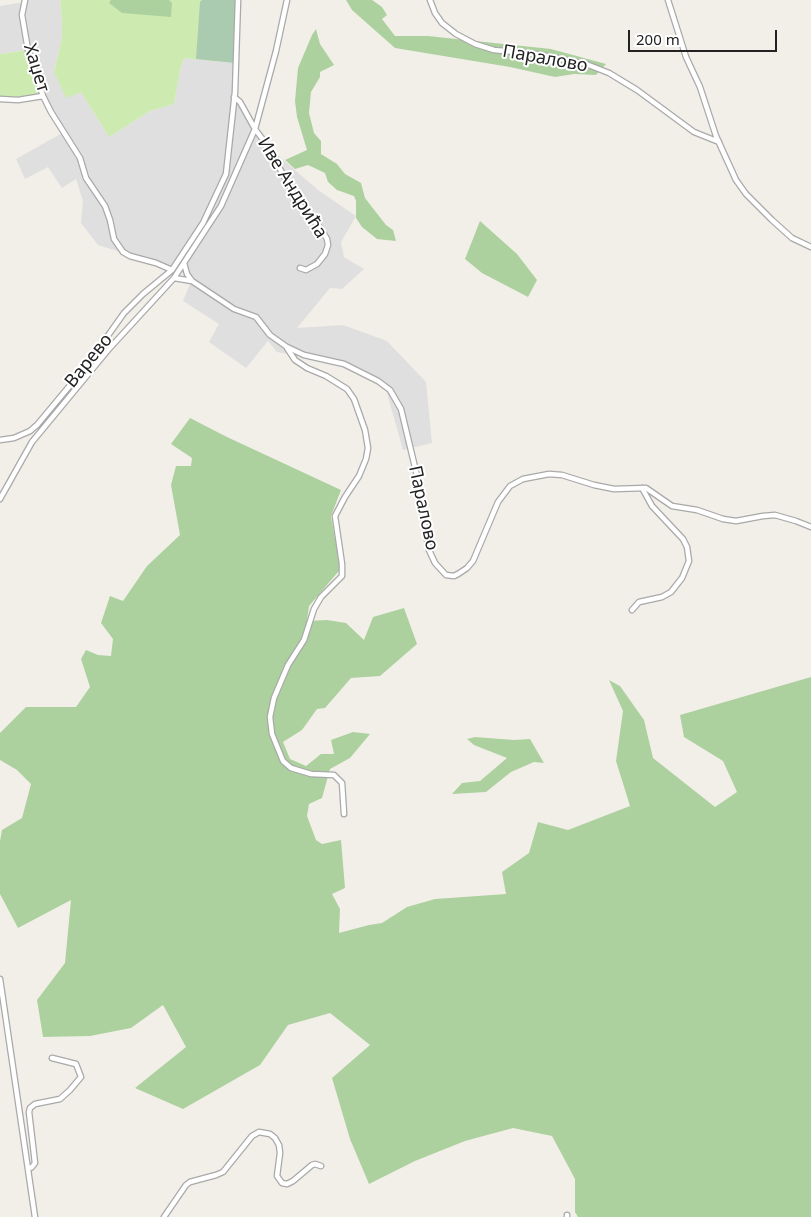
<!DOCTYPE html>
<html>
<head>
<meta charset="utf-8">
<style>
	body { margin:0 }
	#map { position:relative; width:811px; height:1217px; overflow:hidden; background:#f2efe9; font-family:"Noto Sans",sans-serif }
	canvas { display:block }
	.scale { position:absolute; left:628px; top:30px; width:149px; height:22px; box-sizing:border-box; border:2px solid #222; border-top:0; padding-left:6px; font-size:15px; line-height:18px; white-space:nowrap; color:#222; -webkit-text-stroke:4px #fff; paint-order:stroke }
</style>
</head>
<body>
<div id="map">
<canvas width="811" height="1217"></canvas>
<div class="scale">200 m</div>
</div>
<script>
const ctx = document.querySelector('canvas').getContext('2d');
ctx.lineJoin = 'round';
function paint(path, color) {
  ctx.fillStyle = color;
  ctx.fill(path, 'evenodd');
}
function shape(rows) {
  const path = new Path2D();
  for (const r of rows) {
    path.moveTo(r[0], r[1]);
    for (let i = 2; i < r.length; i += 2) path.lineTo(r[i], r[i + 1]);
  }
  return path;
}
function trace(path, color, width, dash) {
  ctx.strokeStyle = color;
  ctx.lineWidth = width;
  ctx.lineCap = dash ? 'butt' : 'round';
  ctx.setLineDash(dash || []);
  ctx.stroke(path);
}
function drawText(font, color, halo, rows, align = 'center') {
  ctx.font = font + ' "Noto Sans",sans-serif';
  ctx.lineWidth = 4;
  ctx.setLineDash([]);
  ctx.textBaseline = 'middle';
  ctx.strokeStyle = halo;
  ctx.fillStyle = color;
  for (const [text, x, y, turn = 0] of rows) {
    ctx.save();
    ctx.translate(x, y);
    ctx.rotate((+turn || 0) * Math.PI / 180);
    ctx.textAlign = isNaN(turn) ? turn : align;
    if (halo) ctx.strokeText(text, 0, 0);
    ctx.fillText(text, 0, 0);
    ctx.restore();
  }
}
const residential = shape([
	[25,0,60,0,62,19,62,38,54,72,81,92,109,137,150,111,174,104,180,70,184,58,235,63,234,97,265,144,318,190,356,216,341,242,344,257,364,269,342,289,330,288,297,328,343,325,387,341,426,382,432,443,403,450,385,386,344,364,277,352,268,341,246,368,209,342,219,324,183,301,192,279,180,271,98,245,81,223,83,201,76,179,62,188,48,167,25,179,16,159,64,132,51,112,28,50,0,54,0,6,25,2]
]);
const grass = shape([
	[60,0,238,0,235,63,184,58,180,70,174,104,150,111,109,137,81,92,66,98,54,72,62,38,62,19],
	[28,50,43,96,18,100,0,99,0,54]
]);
const forest = shape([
	[111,0,169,0,172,3,171,17,122,13,109,3],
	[346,0,372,0,382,7,387,15,382,19,395,36,428,36,551,49,606,64,596,75,574,74,555,77,510,67,395,48,352,10],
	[316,29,320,44,334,65,320,72,320,77,311,92,309,113,314,133,321,141,321,154,337,164,345,174,361,183,365,198,386,225,393,230,396,241,377,239,362,227,356,218,356,201,354,196,337,190,328,182,325,173,308,165,295,169,285,160,307,150,297,117,295,101,298,68,312,35],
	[480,221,517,254,537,280,528,297,482,273,465,259],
	[190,418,227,437,341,490,331,516,335,539,344,565,309,606,307,621,327,620,346,623,364,640,373,617,404,608,417,644,380,676,351,678,325,708,317,709,302,730,283,742,290,759,306,766,321,754,334,754,331,740,353,732,370,734,350,758,330,769,322,798,309,804,307,816,316,840,322,844,341,840,345,888,332,894,340,909,339,933,369,925,382,923,407,907,435,899,506,894,502,872,529,853,538,822,568,830,630,806,616,761,623,711,609,680,620,686,644,720,653,758,715,807,737,792,723,761,684,737,680,715,811,677,811,1217,578,1217,575,1212,575,1179,552,1136,513,1128,465,1141,415,1161,369,1184,350,1139,332,1078,370,1045,330,1013,288,1025,260,1065,183,1109,135,1088,186,1047,163,1005,131,1028,90,1036,43,1037,37,1000,65,963,71,900,18,928,0,894,0,841,2,830,22,818,31,784,17,770,0,760,0,733,26,707,76,707,90,687,81,659,86,650,98,655,111,656,113,639,101,623,110,596,123,601,147,566,180,535,171,485,176,466,191,466,192,458,171,444],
	[475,737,514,740,530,739,544,763,534,762,511,772,486,792,452,794,462,783,480,781,507,758,474,745,467,739]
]);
const cemetery = shape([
	[202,0,238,0,235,63,196,59,200,2]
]);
const street = shape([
	[25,0,22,15,28,50,43,96,51,112,80,158,86,178,105,206,110,220,114,239,123,252,130,256,156,263,172,270],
	[430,0,435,13,442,23,456,34,475,44,494,50,536,54,586,64,609,73,637,90,694,132,719,142],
	[668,0,686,57,700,87,716,136,736,180,746,194,772,220,792,238,811,247],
	[234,97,240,102,255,129,273,153,280,169,300,205,321,229,327,239,328,245,325,254,317,264,306,270,300,268],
	[0,99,18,100,43,96],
	[184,263,187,274,192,281,234,309,256,317,270,335,287,347,304,355,344,364,378,381,390,390,401,409,420,488,421,506,429,550,435,563,446,575,454,576,458,574,467,568,473,561,498,502,510,486,523,479,549,474,562,475,594,485,614,489,646,488,672,506,697,510,723,519,736,521,763,516,775,515,796,521,811,527],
	[174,278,192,281],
	[287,348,295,360,307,368,326,376,347,389,354,399,365,430,368,448,366,459,359,476,345,497,335,516,342,564,342,576,321,597,314,609,304,640,288,665,274,698,270,717,272,734,283,761,291,768,311,774,334,775,342,783,344,814],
	[0,440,14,438,30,431,37,425,87,365,124,313,143,294,172,270,203,223,226,174,235,92,238,0],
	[0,499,32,442,108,350,174,278,221,206,255,129,276,51,287,0],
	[632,610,639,602,662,597,671,592,682,578,689,561,687,547,683,539,652,506,642,488],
	[0,979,35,1217],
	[28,1169,32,1167,35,1163,29,1112,30,1108,35,1104,60,1099,70,1090,81,1077,76,1064,52,1058],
	[567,1215,567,1217],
	[164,1217,186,1185,190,1182,216,1175,223,1172,252,1136,259,1132,270,1134,275,1138,279,1145,280,1153,277,1176,282,1183,287,1184,293,1181,312,1165,315,1164,321,1166]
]);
const streetNames = [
	["Паралово",545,59,10],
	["Хаџет",36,68,73],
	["Иве Андрића",292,188,58],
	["Варево",89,361,-51],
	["Паралово",423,508,78]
];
paint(residential, '#e0dfdf');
paint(grass, '#cdebb0');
paint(forest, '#add19e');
paint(cemetery, '#aacbaf');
trace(street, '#a9a9a9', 7);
trace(street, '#fff', 4.5);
drawText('18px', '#222', '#fff', streetNames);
</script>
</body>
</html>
